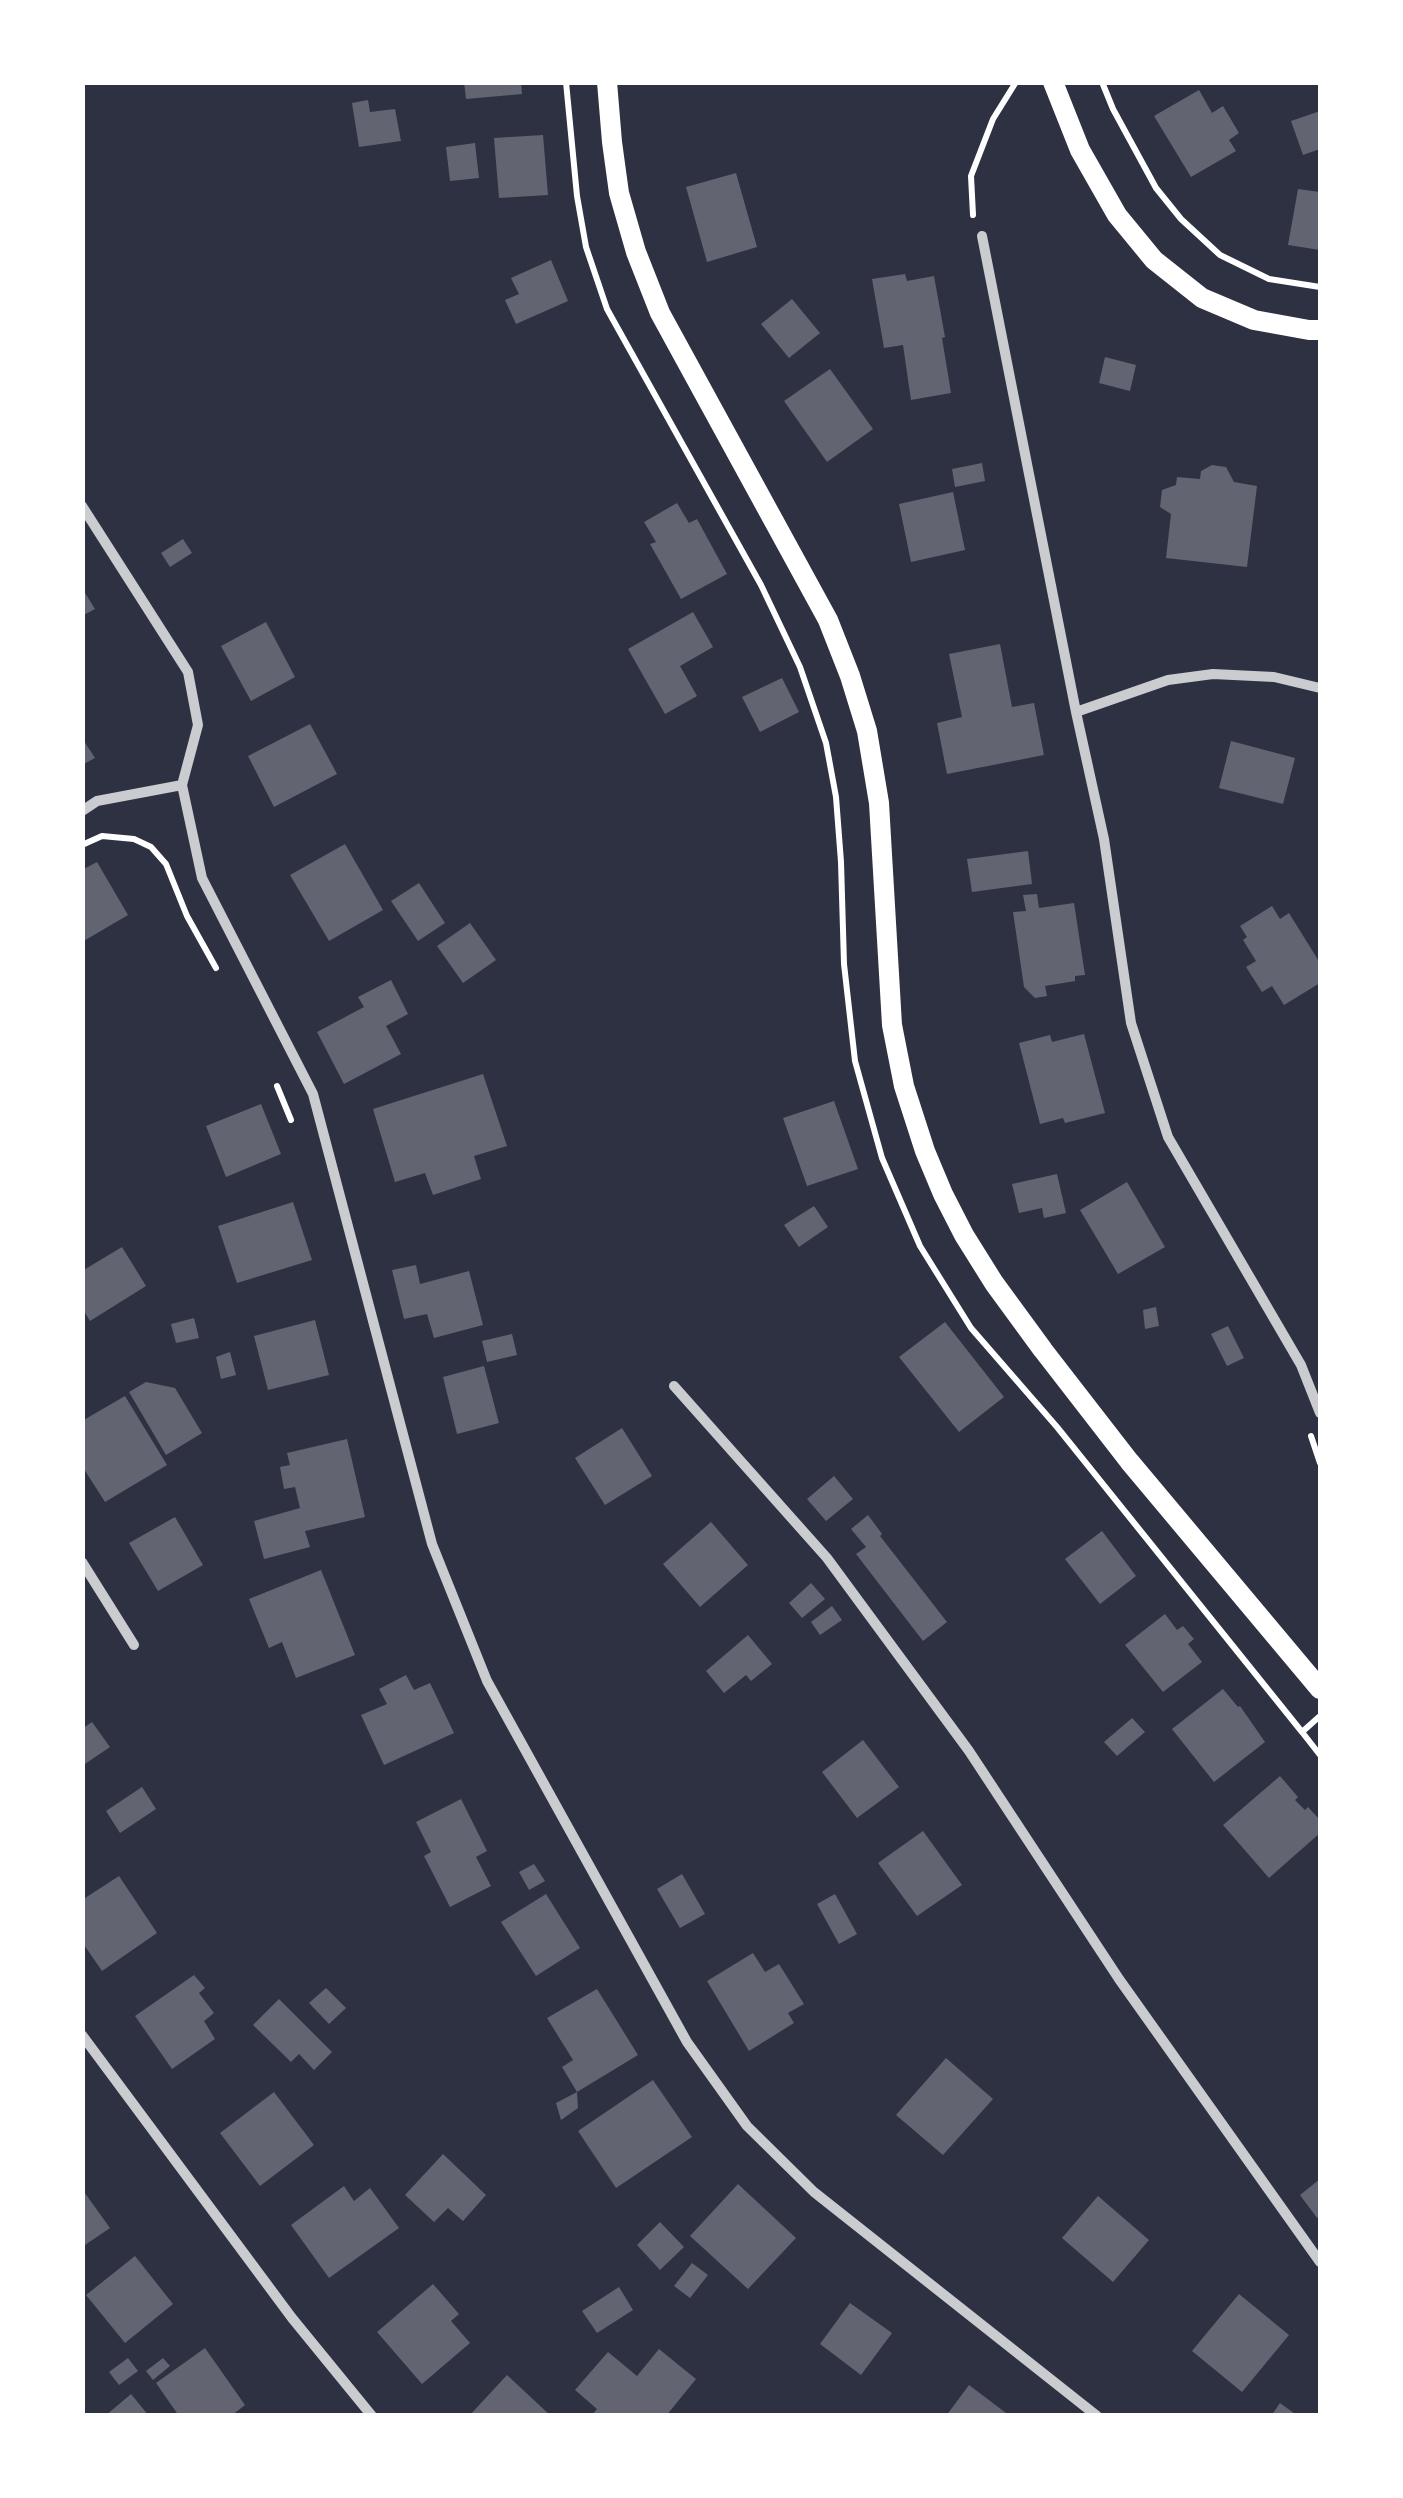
<!DOCTYPE html>
<html>
<head>
<meta charset="utf-8">
<style>
	body { margin:0 }
	#map { position:relative; width:1403px; height:2498px; overflow:hidden; background:#2d3142; font-family:Quicksand,sans-serif }
	canvas { display:block }
	.frame { position:absolute; inset:0; border:85px solid #fff; pointer-events:none }
</style>
</head>
<body>
<div id="map">
<canvas width="1403" height="2498"></canvas>
<div class="frame"></div>
</div>
<script>
const ctx = document.querySelector('canvas').getContext('2d');
ctx.lineJoin = 'round';
function paint(path, color) {
  ctx.fillStyle = color;
  ctx.fill(path, 'evenodd');
}
function shape(rows) {
  const path = new Path2D();
  for (const r of rows) {
    path.moveTo(r[0], r[1]);
    for (let i = 2; i < r.length; i += 2) path.lineTo(r[i], r[i + 1]);
  }
  return path;
}
function trace(path, color, width, dash) {
  ctx.strokeStyle = color;
  ctx.lineWidth = width;
  ctx.lineCap = dash ? 'butt' : 'round';
  ctx.setLineDash(dash || []);
  ctx.stroke(path);
}
const building = shape([
	[464,82,521,82,522,94,466,99],
	[1199,90,1212,113,1223,106,1239,133,1229,140,1236,151,1191,177,1154,116],
	[368,100,370,112,395,109,401,141,359,147,352,103],
	[1320,111,1320,149,1303,155,1291,121],
	[543,135,548,195,499,198,494,138],
	[475,143,479,178,450,181,446,147],
	[736,173,757,247,707,262,686,187],
	[1298,189,1320,192,1320,250,1288,245],
	[551,260,568,301,516,324,505,300,519,294,511,278],
	[905,274,907,281,934,276,945,337,942,338,951,393,911,400,903,345,884,348,872,279],
	[792,299,820,333,789,358,761,324],
	[1105,357,1136,365,1130,391,1099,383],
	[830,369,873,429,827,462,784,401],
	[982,463,985,481,955,487,952,469],
	[1212,465,1226,467,1234,482,1257,486,1247,567,1166,558,1171,514,1160,507,1162,490,1176,485,1177,477,1200,479,1201,471],
	[953,492,965,550,911,562,899,504],
	[677,503,689,523,697,519,727,574,681,599,650,544,656,542,644,522],
	[183,539,192,553,170,567,161,553],
	[82,588,95,609,82,616],
	[693,612,713,647,680,666,697,696,665,714,628,649],
	[266,622,295,677,251,701,221,646],
	[1000,644,1012,707,1034,703,1044,755,947,774,937,723,962,717,949,654],
	[782,678,799,712,760,732,742,697],
	[310,724,337,774,274,807,248,756],
	[82,738,95,758,82,765],
	[1231,741,1295,758,1283,804,1219,788],
	[345,844,383,910,329,941,290,875],
	[1028,851,1032,884,972,892,967,859],
	[97,862,128,915,82,942,82,870],
	[419,883,445,923,418,941,391,901],
	[1037,894,1039,908,1074,903,1085,975,1075,976,1075,981,1045,986,1047,996,1035,998,1024,987,1013,912,1026,911,1023,895],
	[1272,906,1280,919,1289,913,1320,963,1320,983,1284,1005,1272,986,1262,992,1246,967,1256,961,1243,940,1247,937,1240,926],
	[470,923,496,960,463,983,437,946],
	[391,980,408,1014,386,1026,401,1054,344,1084,317,1032,364,1007,358,997],
	[1084,1034,1105,1113,1065,1123,1063,1118,1040,1124,1019,1043,1050,1035,1052,1042],
	[483,1074,507,1146,474,1156,481,1179,433,1195,425,1173,395,1182,373,1109],
	[834,1101,858,1169,807,1186,783,1118],
	[261,1104,281,1154,226,1177,206,1126],
	[1057,1174,1066,1213,1044,1218,1042,1208,1019,1213,1012,1184],
	[1127,1182,1165,1247,1118,1274,1080,1210],
	[293,1202,312,1260,237,1283,218,1226],
	[814,1206,828,1227,799,1247,784,1225],
	[122,1247,146,1286,90,1321,82,1308,82,1271],
	[416,1265,420,1284,469,1271,483,1325,434,1338,427,1314,404,1319,392,1270],
	[1156,1307,1159,1326,1145,1329,1143,1310],
	[194,1318,199,1338,176,1343,171,1324],
	[315,1320,329,1375,268,1390,254,1336],
	[945,1322,1004,1397,959,1432,899,1357],
	[1228,1326,1244,1358,1227,1366,1211,1334],
	[512,1334,517,1355,487,1362,482,1341],
	[230,1352,236,1375,221,1379,216,1357],
	[484,1366,499,1423,457,1434,443,1377],
	[146,1382,175,1388,202,1433,166,1455,129,1392],
	[125,1396,167,1465,105,1502,82,1466,82,1421],
	[622,1428,652,1476,605,1505,575,1458],
	[347,1439,365,1517,305,1531,310,1547,264,1559,254,1521,300,1508,295,1487,284,1489,280,1467,290,1465,287,1453],
	[834,1476,853,1499,826,1521,807,1499],
	[868,1515,882,1534,880,1536,947,1622,923,1641,856,1554,866,1547,851,1529],
	[175,1517,203,1565,158,1591,129,1543],
	[711,1522,748,1565,700,1607,663,1564],
	[1102,1531,1136,1576,1100,1604,1065,1559],
	[321,1570,355,1655,296,1678,282,1642,269,1648,249,1599],
	[811,1583,825,1599,802,1618,789,1603],
	[832,1606,842,1620,820,1635,811,1622],
	[1165,1614,1177,1630,1183,1626,1194,1639,1188,1644,1202,1662,1163,1692,1125,1645],
	[748,1635,772,1664,751,1681,746,1675,724,1693,706,1671],
	[406,1675,414,1690,430,1683,454,1733,384,1765,361,1715,387,1704,379,1689],
	[1223,1689,1238,1707,1240,1706,1265,1742,1214,1782,1172,1729],
	[1132,1718,1145,1732,1117,1756,1104,1742],
	[92,1722,110,1747,82,1766,82,1729],
	[863,1740,899,1787,857,1818,822,1772],
	[1280,1776,1298,1797,1295,1800,1305,1810,1308,1807,1320,1820,1320,1833,1269,1878,1223,1825],
	[142,1787,156,1809,120,1833,106,1811],
	[461,1799,487,1851,476,1857,491,1886,450,1907,424,1856,431,1852,416,1822],
	[923,1831,962,1885,917,1916,878,1863],
	[534,1864,545,1881,529,1890,519,1872],
	[682,1874,705,1914,680,1928,657,1889],
	[119,1876,157,1933,102,1971,82,1942,82,1900],
	[546,1894,580,1948,536,1976,501,1922],
	[835,1894,857,1934,839,1944,817,1904],
	[753,1953,765,1972,779,1964,804,2004,788,2013,794,2023,749,2051,707,1981],
	[194,1975,205,1988,199,1993,214,2013,204,2021,215,2039,172,2069,135,2016],
	[326,1988,346,2008,329,2024,309,2003],
	[597,1989,638,2055,577,2092,562,2067,573,2060,547,2018],
	[279,1999,332,2052,314,2070,299,2054,291,2062,253,2025],
	[946,2058,993,2099,943,2155,896,2115],
	[653,2080,692,2137,616,2188,578,2131],
	[274,2092,314,2145,260,2186,220,2133],
	[577,2092,578,2108,561,2120,556,2103],
	[443,2154,486,2195,463,2221,448,2208,434,2222,405,2195],
	[1320,2179,1320,2215,1317,2218,1300,2195],
	[738,2184,796,2238,748,2289,690,2236],
	[344,2186,354,2201,370,2188,399,2228,329,2278,291,2225],
	[82,2189,110,2228,82,2247],
	[1098,2196,1149,2240,1113,2282,1062,2238],
	[660,2222,684,2247,660,2270,637,2245],
	[135,2256,173,2304,125,2343,86,2295],
	[692,2263,708,2275,690,2298,674,2286],
	[433,2284,459,2314,451,2321,470,2343,422,2384,377,2332],
	[619,2287,633,2310,597,2333,582,2311],
	[1239,2294,1289,2335,1242,2392,1192,2351],
	[850,2303,892,2333,861,2375,820,2344],
	[205,2348,245,2405,231,2416,179,2416,156,2383],
	[659,2349,696,2379,666,2416,591,2416,597,2409,575,2390,608,2352,637,2376],
	[128,2358,138,2371,119,2385,109,2372],
	[163,2358,170,2366,153,2380,146,2371],
	[507,2375,551,2416,469,2416],
	[969,2385,1010,2416,946,2416],
	[131,2394,149,2416,105,2416],
	[1280,2403,1298,2416,1271,2416]
]);
const path = shape([
	[566,82,577,196,586,247,607,309,761,585,800,667,826,743,836,797,841,862,844,964,855,1061,882,1158,920,1246,971,1328,1057,1427,1302,1732],
	[1102,82,1113,109,1156,188,1181,219,1220,255,1269,279,1320,287],
	[973,215,971,176,993,119,1016,82],
	[82,845,102,836,134,839,151,847,166,864,187,916,216,968],
	[277,1086,291,1120],
	[1311,1436,1320,1463],
	[1320,1716,1302,1732,1320,1755]
]);
const minor = shape([
	[982,236,1076,712,1104,839,1131,1023,1168,1137,1301,1365,1320,1413],
	[82,506,188,672,198,725,182,785,202,878,313,1094,432,1544,487,1681,687,2042,747,2126,814,2192,1097,2416],
	[1076,712,1168,680,1213,674,1274,677,1320,688],
	[82,811,97,801,182,785],
	[674,1386,827,1558,969,1751,1119,1979,1320,2262],
	[82,1562,134,1645],
	[82,2035,292,2318,372,2416]
]);
const secondary = shape([
	[607,82,612,142,619,193,636,252,660,313,828,620,850,676,867,731,879,803,892,1025,904,1086,925,1151,943,1194,964,1235,994,1283,1043,1350,1129,1461,1320,1689],
	[1053,82,1080,150,1117,215,1154,260,1202,298,1254,320,1309,330,1320,330]
]);
paint(building, '#626471');
trace(path, '#fff', 6);
trace(minor, '#caccd0', 10);
trace(secondary, '#fff', 20);
</script>
</body>
</html>
